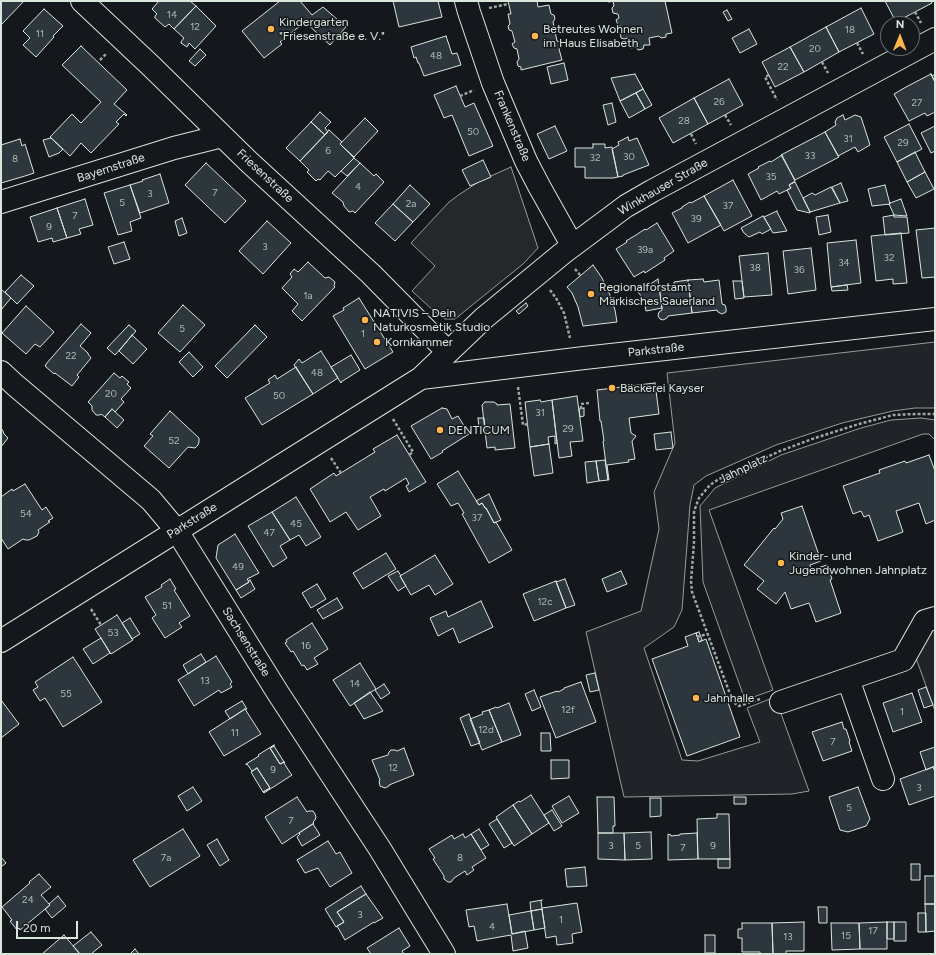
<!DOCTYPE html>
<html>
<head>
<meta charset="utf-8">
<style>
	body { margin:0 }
	#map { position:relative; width:936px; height:955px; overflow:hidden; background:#14181c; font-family:Figtree,sans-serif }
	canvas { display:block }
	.frame { position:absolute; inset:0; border:2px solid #d8e6dc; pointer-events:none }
	.north { position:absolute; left:880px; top:16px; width:40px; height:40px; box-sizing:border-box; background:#14181c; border:1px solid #626a69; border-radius:50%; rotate:1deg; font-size:11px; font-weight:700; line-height:16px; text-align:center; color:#d8e6dc }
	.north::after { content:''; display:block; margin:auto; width:14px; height:18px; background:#ffb74d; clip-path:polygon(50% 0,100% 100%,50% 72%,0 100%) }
	.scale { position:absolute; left:16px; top:921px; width:62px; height:18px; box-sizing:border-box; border:2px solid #d8e6dc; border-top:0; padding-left:5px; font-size:12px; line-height:14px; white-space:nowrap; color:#d8e6dc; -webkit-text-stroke:3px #14181c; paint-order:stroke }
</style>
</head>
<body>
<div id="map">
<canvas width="936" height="955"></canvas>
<div class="frame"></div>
<div class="north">N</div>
<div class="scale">20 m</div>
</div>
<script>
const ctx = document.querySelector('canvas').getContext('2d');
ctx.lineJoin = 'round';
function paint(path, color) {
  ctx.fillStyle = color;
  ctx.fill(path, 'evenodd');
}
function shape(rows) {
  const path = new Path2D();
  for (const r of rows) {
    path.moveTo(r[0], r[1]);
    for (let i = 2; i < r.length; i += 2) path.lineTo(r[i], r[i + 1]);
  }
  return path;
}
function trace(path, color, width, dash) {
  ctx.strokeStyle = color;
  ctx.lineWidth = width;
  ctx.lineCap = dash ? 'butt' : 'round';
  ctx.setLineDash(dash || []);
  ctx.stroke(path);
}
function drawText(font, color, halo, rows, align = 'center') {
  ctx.font = font + ' Figtree,sans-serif';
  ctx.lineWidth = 3;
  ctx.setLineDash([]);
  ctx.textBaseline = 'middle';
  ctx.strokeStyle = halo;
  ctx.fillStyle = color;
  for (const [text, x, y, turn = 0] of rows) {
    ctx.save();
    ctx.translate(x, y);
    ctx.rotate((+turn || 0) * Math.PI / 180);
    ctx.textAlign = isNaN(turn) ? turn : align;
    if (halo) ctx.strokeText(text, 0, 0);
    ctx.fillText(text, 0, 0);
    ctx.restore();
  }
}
const green = shape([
	[935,342,935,408,915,408,893,411,842,423,776,445,706,476,694,485,690,505,682,610,674,627,644,648,682,760,698,761,760,742,747,708,775,697,809,791,792,794,624,797,586,632,641,611,659,529,654,492,675,443,667,373,935,342],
	[921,418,935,420,935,439,934,439,929,434,923,434,709,510,773,690,745,700,703,582,700,506,715,488,781,455,861,428,891,420,921,418],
	[935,628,935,711,916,658,932,629,935,628]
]);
const parking = shape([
	[511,167,538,248,523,264,455,319,445,319,435,312,412,291,435,266,411,243,449,202,460,194,480,181,511,167]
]);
const building = shape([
	[1,1,24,1,1,25,1,1],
	[159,1,190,1,196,6,174,29,169,24,165,27,155,18,155,16,157,14,152,9,159,1],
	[280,1,300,1,312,15,323,7,346,27,330,45,305,22,280,42,282,44,264,58,242,31,280,1],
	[393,1,438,1,442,17,399,27,393,1],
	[508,1,537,1,538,7,549,5,551,14,554,15,555,19,553,22,557,41,560,42,562,46,559,49,562,60,521,70,521,67,518,66,517,62,519,59,517,49,514,48,512,44,515,42,512,31,509,30,508,26,510,24,508,14,511,14,508,1],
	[606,1,665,1,672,33,666,34,666,37,661,38,659,36,649,38,650,45,644,45,643,49,638,50,636,47,631,48,628,38,624,39,621,38,620,32,622,30,621,26,618,25,616,20,619,18,618,14,613,13,612,8,614,6,613,1,609,2,606,1],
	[885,1,931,1,932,3,896,22,885,1],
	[196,6,216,26,195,49,189,43,187,47,181,43,181,42,184,38,174,29,196,6],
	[861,8,874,34,839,52,826,27,861,8],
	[44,9,63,26,53,36,54,37,36,57,23,45,30,38,23,31,44,9],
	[727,10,732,19,728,21,723,12,727,10],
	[826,27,839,52,804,72,790,47,826,27],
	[749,29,757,44,740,53,732,38,749,29],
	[446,36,452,54,457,53,461,65,424,76,419,63,418,63,416,57,414,58,411,47,446,36],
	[81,46,127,90,114,104,127,115,126,116,124,114,116,122,119,124,91,153,81,143,70,156,50,137,72,114,81,123,101,102,62,65,81,46],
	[790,47,804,72,775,87,762,62,790,47],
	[200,49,206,55,195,66,189,61,200,49],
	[564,63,568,80,551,84,547,67,564,63],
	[635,74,643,89,620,101,611,78,635,74],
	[931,74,932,76,935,74,935,82,931,74],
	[931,74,935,82,935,112,927,116,925,113,909,121,894,94,906,87,931,74],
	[729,79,743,105,708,124,694,98,729,79],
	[456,86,465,107,474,103,493,146,469,156,452,115,444,118,434,95,456,86],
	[643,89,652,105,645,109,636,93,643,89],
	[636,93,645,109,629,118,620,101,636,93],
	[694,98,708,124,673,143,659,118,694,98],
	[612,103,616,122,608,125,603,105,612,103],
	[320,112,331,122,325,128,328,132,325,135,311,122,320,112],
	[843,115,845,120,855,115,861,117,870,145,858,152,855,147,838,156,825,132,836,125,835,122,837,118,843,115],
	[365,118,378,131,354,157,340,144,365,118],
	[311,122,325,135,300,161,286,148,311,122],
	[909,124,922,149,897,162,884,137,909,124],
	[555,126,567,151,549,159,537,134,555,126],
	[935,126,935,151,931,153,921,133,935,126],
	[329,130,342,142,340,144,354,158,335,177,328,171,320,180,318,179,316,181,307,172,309,170,300,161,329,130],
	[825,132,839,157,795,180,781,155,825,132],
	[628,137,629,141,637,138,649,165,623,175,623,176,618,177,612,149,619,145,618,142,628,137],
	[51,138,63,149,59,153,49,157,43,140,51,138],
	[20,139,22,146,25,144,34,173,25,176,1,183,1,145,20,139],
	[593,144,605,144,605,148,612,147,618,177,613,178,585,178,585,167,575,167,575,148,593,148,593,144],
	[915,152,925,172,907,182,897,162,915,152],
	[782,155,795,181,789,185,791,188,779,194,777,191,761,200,748,174,759,168,758,167,770,161,771,162,782,155],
	[354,158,360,163,347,176,341,171,354,158],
	[483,160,491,177,470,186,462,170,483,160],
	[206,163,246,201,225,223,185,185,206,163],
	[360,163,374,176,376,174,384,182,355,213,353,211,349,212,344,206,343,202,332,193,360,163],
	[925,172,934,189,916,198,907,182,925,172],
	[160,174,169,203,140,213,130,185,143,181,142,180,160,174],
	[733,180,752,216,724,231,704,196,733,180],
	[795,182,810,212,810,213,797,210,787,190,791,188,789,185,795,182],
	[841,183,848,201,840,203,832,187,841,183],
	[130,185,141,218,130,222,132,231,118,235,104,193,130,185],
	[410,185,430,204,413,222,393,204,410,185],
	[885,185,890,204,872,206,868,189,885,185],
	[831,187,840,203,810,212,803,198,812,193,815,195,831,187],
	[704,196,721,225,688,243,672,213,682,208,682,207,690,202,691,203,704,196],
	[85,199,93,225,79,229,81,234,67,238,57,208,85,199],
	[901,199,907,216,894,215,889,204,890,204,890,203,901,199],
	[393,204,413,222,395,241,375,223,393,204],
	[57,208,67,238,53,242,52,238,38,242,30,217,57,208],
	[777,211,777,212,787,231,773,233,764,217,777,211],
	[828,215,831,232,819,235,816,217,828,215],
	[894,215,894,217,907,217,909,233,885,235,883,217,894,215],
	[763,216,771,229,762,234,760,232,749,237,744,233,741,228,763,216],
	[182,218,187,233,179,236,175,221,182,218],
	[267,221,291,243,263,274,239,251,267,221],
	[657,223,674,251,664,258,665,260,645,273,644,271,634,277,616,249,627,242,626,241,636,235,645,229,646,230,657,223],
	[935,228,935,277,922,278,916,230,935,228],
	[901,233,907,283,893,284,893,279,876,281,871,236,901,233],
	[856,240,861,283,831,287,827,243,856,240],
	[124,242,130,259,114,264,108,247,124,242],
	[811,248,816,290,788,294,783,251,811,248],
	[768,253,772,295,744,297,739,256,768,253],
	[308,262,325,278,329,277,335,282,334,286,335,287,302,321,292,311,298,304,282,288,292,277,290,274,294,269,298,272,308,262],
	[593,265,602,278,610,295,615,310,617,322,583,326,578,307,572,293,567,287,593,265],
	[21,275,34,286,17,304,5,292,21,275],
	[658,279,662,308,646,311,644,300,638,292,658,279],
	[703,279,704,282,719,280,722,304,725,305,726,308,726,312,722,314,718,312,717,310,692,313,688,280,703,279],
	[688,280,692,313,668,316,667,318,663,320,660,319,658,316,659,312,662,310,662,308,659,286,674,285,674,282,688,280],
	[733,281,742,281,744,298,735,299,733,281],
	[847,285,848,290,832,291,831,287,847,285],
	[1,289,11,298,1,310,1,289],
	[359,298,393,352,365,369,333,316,344,310,343,308,359,298],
	[526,303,528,306,519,314,516,311,526,303],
	[183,305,205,325,180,352,158,333,183,305],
	[26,306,54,332,40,347,35,344,26,354,2,333,26,306],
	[81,324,91,333,80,346,88,353,88,354,91,358,77,375,79,377,72,386,55,373,54,374,45,366,46,365,46,364,81,324],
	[129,325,136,331,115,355,107,348,125,329,129,325],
	[255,325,267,337,227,378,215,366,255,325],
	[132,335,147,349,133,364,119,351,132,335],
	[321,351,338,378,313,394,294,365,299,359,302,363,321,351],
	[189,352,203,367,193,377,179,362,189,352],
	[351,355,360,370,341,382,341,383,331,367,351,355],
	[296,367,313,394,262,425,245,398,270,383,268,380,275,375,277,379,296,367],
	[114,373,120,378,122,376,129,382,127,384,131,388,121,399,124,402,115,412,112,409,105,417,101,414,100,415,96,415,92,410,92,406,88,402,114,373],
	[655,383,659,414,629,418,631,433,636,436,632,441,635,459,628,460,629,462,607,465,609,480,608,480,603,441,604,441,601,421,600,421,597,390,655,383],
	[577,396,583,441,570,442,572,456,559,458,552,400,577,396],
	[540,400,541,402,552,400,557,443,555,444,555,436,548,437,549,444,530,447,525,402,540,400],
	[485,402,494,402,497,404,497,405,510,404,515,448,495,450,495,447,487,448,482,405,485,402],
	[442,408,447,409,452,419,458,416,469,434,442,451,443,452,431,459,411,426,442,408],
	[584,408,584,416,580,417,579,409,584,408],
	[112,409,124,420,117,428,105,417,112,409],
	[170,411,199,438,199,442,198,445,195,448,188,447,169,468,144,446,153,436,150,434,170,411],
	[478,418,484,418,485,427,479,428,478,418],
	[1,428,3,431,4,434,8,438,1,447,1,428],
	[671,432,673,448,656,450,654,434,671,432],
	[397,435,426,482,409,492,406,486,409,484,406,478,385,491,384,489,370,497,381,516,358,530,346,512,330,522,310,489,334,473,336,476,375,452,373,449,397,435],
	[549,444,553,473,534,476,530,447,549,444],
	[929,455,935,471,935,520,926,524,919,503,896,511,903,532,878,541,869,515,864,517,861,511,853,514,843,486,880,473,879,470,905,461,906,463,929,455],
	[605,460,608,480,599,481,596,461,605,460],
	[596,461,599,481,587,483,585,462,596,461],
	[458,471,479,505,482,503,485,508,486,508,494,523,496,522,512,550,489,563,462,514,464,513,458,503,451,506,437,484,458,471],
	[25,484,42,510,46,507,53,518,48,521,50,522,38,530,39,532,37,536,29,540,26,540,23,539,8,549,1,538,1,497,12,489,13,491,25,484],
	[489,494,501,520,494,523,486,508,485,508,482,503,479,505,476,501,489,494],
	[296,497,321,537,306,546,299,535,290,540,272,512,296,497],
	[802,506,821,561,810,565,811,570,827,565,832,579,830,580,841,613,816,622,809,603,791,609,785,592,776,604,757,589,764,581,744,565,774,528,775,529,783,519,781,513,802,506],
	[272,512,290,540,280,546,287,558,273,567,248,526,272,512],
	[235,534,259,573,247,579,249,582,236,590,216,558,218,545,235,534],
	[386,553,396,569,363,589,353,573,386,553],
	[435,555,453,584,435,595,429,585,411,595,400,576,435,555],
	[398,571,401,576,400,576,406,586,398,591,388,576,398,571],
	[621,571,627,584,607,592,602,579,621,571],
	[170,579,176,589,174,590,190,616,179,623,182,627,165,638,152,618,156,615,145,597,162,587,161,585,170,579],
	[565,579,575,605,566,608,556,582,565,579],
	[250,580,255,589,241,598,236,590,249,582,248,581,250,580],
	[556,581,566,608,534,621,523,594,556,581],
	[317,584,326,599,311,608,302,593,317,584],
	[337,598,343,608,323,619,317,610,337,598],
	[481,601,493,627,459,643,453,628,438,636,430,618,446,611,448,617,481,601],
	[117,615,133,640,111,654,95,629,117,615],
	[130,618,140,634,132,639,122,623,130,618],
	[312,623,328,649,314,658,318,664,307,670,304,665,302,666,293,651,291,652,285,643,287,642,286,640,312,623],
	[699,632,702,640,699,642,696,633,699,632],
	[696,633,699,642,706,639,740,737,687,756,652,659,688,646,685,637,696,633],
	[101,638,110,653,93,664,83,649,101,638],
	[201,654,206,662,188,674,183,665,201,654],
	[216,656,232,682,230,684,232,687,221,693,219,690,194,706,178,680,216,656],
	[73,657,102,702,63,727,45,698,40,701,33,690,38,687,35,682,73,657],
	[360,663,376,689,350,706,333,680,360,663],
	[595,673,599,690,590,692,586,675,595,673],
	[581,682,596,722,556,738,540,697,557,691,558,692,564,689,564,688,581,682],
	[384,684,390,693,381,699,375,690,384,684],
	[926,687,933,705,924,708,918,690,926,687],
	[534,690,541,707,532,711,525,694,534,690],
	[370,692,383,711,364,719,354,703,370,692],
	[912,693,922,722,893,732,883,703,912,693],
	[1,700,19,724,1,738,1,700],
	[242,701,247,709,245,709,230,719,225,711,242,701],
	[509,703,521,735,502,742,489,710,496,707,497,708,509,703],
	[245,709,261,734,224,756,209,732,245,709],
	[489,710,502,742,482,750,470,719,483,714,482,712,489,710],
	[469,714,480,743,471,746,460,718,469,714],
	[842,722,844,729,846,729,850,741,849,742,852,751,823,761,812,732,842,722],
	[541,733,550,733,551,751,541,751,541,733],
	[274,745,274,746,270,748,280,764,284,762,285,762,284,763,291,774,292,775,264,793,263,792,270,788,257,768,252,771,247,764,246,765,246,764,259,756,258,755,274,745],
	[274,746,284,762,280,764,270,748,274,746],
	[935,747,935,766,926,770,920,752,935,747],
	[404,748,414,775,389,785,389,786,385,788,380,786,379,781,380,780,372,760,388,755,389,752,391,750,395,750,397,751,404,748],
	[551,760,569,760,569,778,551,779,551,760],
	[933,767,935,772,935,796,909,805,900,779,933,767],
	[257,768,270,788,263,792,251,772,257,768],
	[193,787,202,801,187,811,178,796,193,787],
	[858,787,870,819,866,826,848,832,840,830,829,797,858,787],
	[531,795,549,823,532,834,513,805,519,801,520,802,531,795],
	[569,796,579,813,562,823,552,806,569,796],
	[297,797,307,812,309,811,313,811,315,814,316,817,315,820,313,822,314,823,282,844,265,817,297,797],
	[597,797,614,797,615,826,613,826,613,833,598,833,597,797],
	[734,797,746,797,746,804,734,804,734,797],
	[650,798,661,798,661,816,650,817,650,798],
	[513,805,532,834,514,846,496,817,513,805],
	[552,810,562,826,554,831,544,815,552,810],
	[717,814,729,814,730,859,698,859,697,819,717,818,717,814],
	[497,819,512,843,504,848,489,824,497,819],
	[313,824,320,835,302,846,297,837,300,834,299,833,313,824],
	[183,829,200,856,150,887,133,860,183,829],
	[479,829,489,845,481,850,471,834,479,829],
	[651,832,652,859,625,860,624,833,651,832],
	[598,833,624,833,625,860,598,859,598,833],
	[697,833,698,859,668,860,668,834,671,835,671,836,680,835,680,834,697,833],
	[463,834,465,838,471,834,486,858,472,867,474,870,467,875,465,871,454,878,451,882,448,882,444,879,444,876,433,859,435,858,429,849,452,835,454,839,463,834],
	[217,839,229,860,220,866,207,845,217,839],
	[328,841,336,854,340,852,352,873,330,887,318,868,305,873,297,860,328,841],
	[1,857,6,863,1,867,1,857],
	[718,859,730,859,730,868,718,868,718,859],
	[911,864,920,864,920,880,911,880,911,864],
	[585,867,587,886,567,887,565,869,585,867],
	[39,874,51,887,41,895,50,905,20,930,19,928,17,930,10,921,12,920,2,907,30,883,29,882,39,874],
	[925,876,935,876,935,904,925,904,925,876],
	[361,886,366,894,337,912,344,922,336,927,325,909,361,886],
	[366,894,383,918,374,923,374,922,345,940,337,926,344,922,337,912,366,894],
	[58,896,66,906,52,918,45,909,50,905,49,904,58,896],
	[542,900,541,901,542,908,577,903,582,932,572,934,573,943,557,945,556,936,546,938,542,909,531,911,530,902,531,902,542,900],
	[507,904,512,934,525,931,528,948,513,951,511,935,477,941,474,926,469,927,466,910,507,904],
	[925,904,935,904,935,931,926,932,925,904],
	[818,907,827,907,827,923,819,923,818,907],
	[542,909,545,928,534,930,531,911,542,909],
	[531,911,534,930,512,934,509,915,531,911],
	[918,913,926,913,926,932,918,932,918,913],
	[804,922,804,951,786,951,786,954,773,954,772,923,804,922],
	[887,922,894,922,894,939,887,939,887,922],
	[887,922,887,949,860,949,859,923,887,922],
	[894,922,906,922,906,941,894,941,894,922],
	[742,923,772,923,773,954,760,954,760,952,742,952,742,938,738,938,738,929,742,929,742,923],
	[831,923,859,923,860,949,832,950,831,923],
	[399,928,410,946,402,951,404,954,371,954,367,948,399,928],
	[91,932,102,945,91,954,80,954,73,946,91,932],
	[64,935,80,954,42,954,64,935],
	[705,935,715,935,715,953,705,953,705,935],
	[135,949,139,954,130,954,135,949]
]);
const path = shape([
	[489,8,508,4],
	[915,12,921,23],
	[857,43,863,54],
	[100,60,107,53],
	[822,62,828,73],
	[769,75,765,77,777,100],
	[460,96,474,90],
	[725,115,731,125],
	[691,134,696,144],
	[575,269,580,275],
	[550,290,556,298,564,313,570,338],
	[518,387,523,425,528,424],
	[581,409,581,404,589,403],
	[393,419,413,452,409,455],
	[331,458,341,473],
	[91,609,101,625],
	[697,637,707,634],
	[760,699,739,706,733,702,692,592,691,581,694,542,694,512,696,506,699,498,710,485,719,479,780,451,815,438,859,424,893,415,916,414,935,414]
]);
const minor = shape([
	[82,1,151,66,248,161,371,274,448,352],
	[466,1,469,12,493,83,526,161,539,186,572,245],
	[1,202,174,148,222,136],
	[1,372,15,385,151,500,177,531,278,693,380,849,444,954],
	[421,378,484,318,563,253,626,206,652,191,935,39],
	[1,641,421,378,584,358,935,319],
	[848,679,883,779],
	[781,702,903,660,925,621,935,618]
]);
const markers = [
	[271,29,4,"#ffb74d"],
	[535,36,4,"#ffb74d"],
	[591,294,4,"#ffb74d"],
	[365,320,4,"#ffb74d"],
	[377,342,4,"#ffb74d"],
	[612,388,4,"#ffb74d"],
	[440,430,4,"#ffb74d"],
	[781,563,4,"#ffb74d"],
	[696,698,4,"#ffb74d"]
];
const numberNames = [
	["14",172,15],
	["12",195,27],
	["18",850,30],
	["11",40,34],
	["20",815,49],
	["48",436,56],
	["22",783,67],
	["26",719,102],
	["27",917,103],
	["28",684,121],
	["50",473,132],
	["31",848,139],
	["29",903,143],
	["6",328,151],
	["33",810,156],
	["30",629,157],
	["32",595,158],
	["8",15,159],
	["35",771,177],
	["4",358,187],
	["7",215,193],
	["3",150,194],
	["5",122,203],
	["2a",411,204],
	["37",728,206],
	["7",75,216],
	["39",696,219],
	["9",49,227],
	["3",265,247],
	["39a",645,250],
	["32",889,258],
	["34",844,263],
	["38",755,268],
	["36",799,270],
	["1a",308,296],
	["5",182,329],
	["1",363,334],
	["22",71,356],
	["48",317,373],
	["20",111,394],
	["50",279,396],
	["31",540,413],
	["29",568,429],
	["52",174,441],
	["54",26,514],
	["37",477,518],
	["45",296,524],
	["47",269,533],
	["49",238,567],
	["12c",545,602],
	["51",167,606],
	["53",113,633],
	["16",306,646],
	["13",205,681],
	["14",355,684],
	["55",66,694],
	["12f",568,710],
	["1",902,712],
	["12d",486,730],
	["11",235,733],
	["7",833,742],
	["12",393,768],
	["9",273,770],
	["3",919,788],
	["5",849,808],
	["7",291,821],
	["3",611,846],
	["5",638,846],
	["9",713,846],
	["7",683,848],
	["7a",166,858],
	["8",460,858],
	["24",28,900],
	["3",360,915],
	["1",561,920],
	["4",492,927],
	["17",873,931],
	["15",846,936],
	["13",788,937]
];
const poiNames = [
	["Kindergarten",279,22],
	["\"Friesenstraße e. V.\"",279,36],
	["Betreutes Wohnen",543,29],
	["im Haus Elisabeth",543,43],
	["Regionalforstamt",599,287],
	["Märkisches Sauerland",599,301],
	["NATIVIS – Dein",373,313],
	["Naturkosmetik Studio",373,327],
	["Kornkammer",385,342],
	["Bäckerei Kayser",620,388],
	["DENTICUM",448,430],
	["Kinder- und",789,556],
	["Jugendwohnen Jahnplatz",789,570],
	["Jahnhalle",704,698]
];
const streetNames = [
	["Frankenstraße",512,126,67],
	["Bayernstraße",111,168,-18],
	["Friesenstraße",265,176,43],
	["Winkhauser Straße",663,187,-30],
	["Parkstraße",656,350,-6],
	["Jahnplatz",743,469,-26],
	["Parkstraße",192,521,-32],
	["Sachsenstraße",246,642,58]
];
paint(green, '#202428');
trace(green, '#939e99', 1);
paint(parking, '#24282b');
trace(parking, '#939e99', 1);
paint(building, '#2c363c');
trace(building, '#d8e6dc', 1);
trace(minor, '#d8e6dc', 24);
trace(path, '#9da8a2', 2.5, [3, 2]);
trace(minor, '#14181c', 22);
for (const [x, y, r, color] of markers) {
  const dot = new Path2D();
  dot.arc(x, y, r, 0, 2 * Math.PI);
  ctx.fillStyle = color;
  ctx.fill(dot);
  trace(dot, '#14181c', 1.5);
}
drawText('10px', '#adbab4', null, numberNames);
drawText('12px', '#d8e6dc', '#14181c', poiNames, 'left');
drawText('12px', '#d8e6dc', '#14181c', streetNames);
</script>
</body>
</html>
